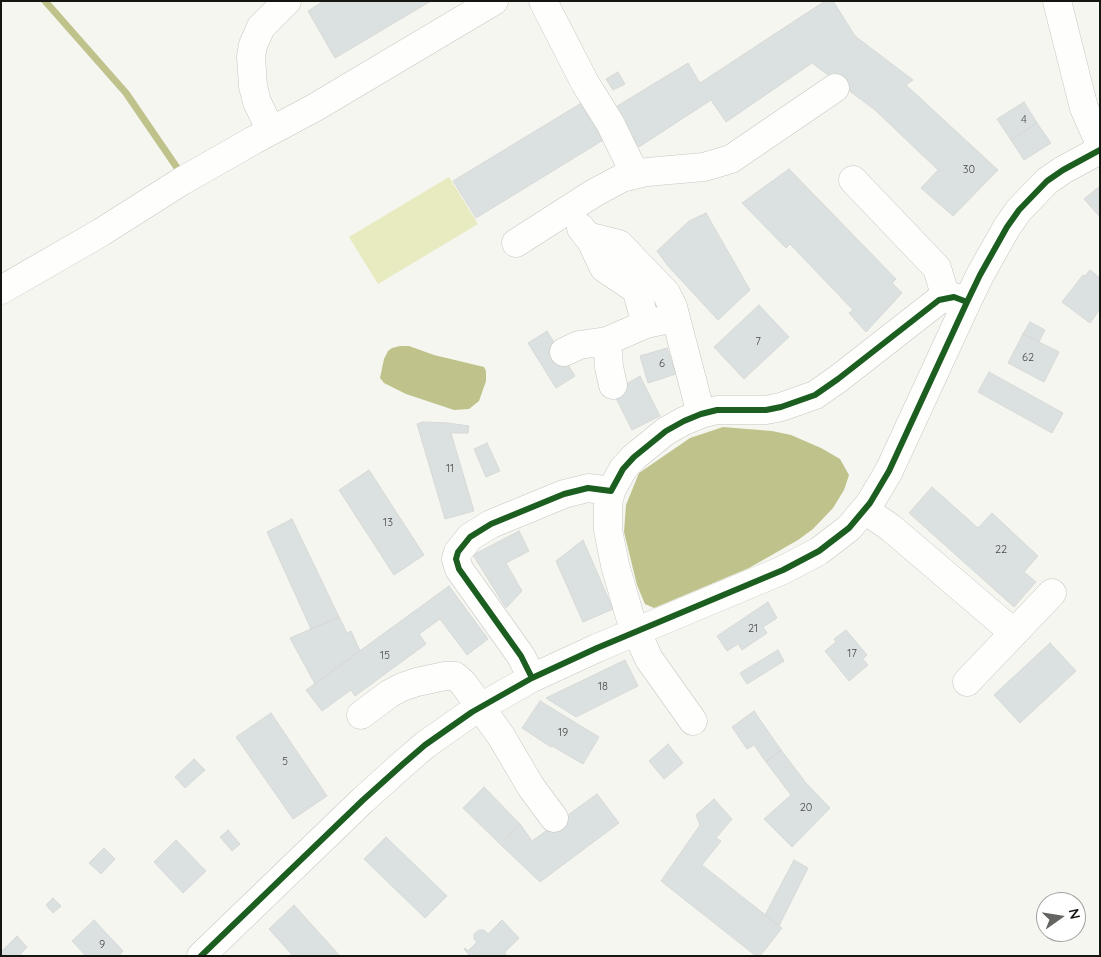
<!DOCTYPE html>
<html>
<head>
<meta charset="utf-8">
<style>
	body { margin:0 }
	#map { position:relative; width:1101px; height:957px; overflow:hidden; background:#f6f6f0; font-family:Quicksand,sans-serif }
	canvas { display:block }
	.frame { position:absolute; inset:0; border:2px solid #151512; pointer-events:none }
	.north { position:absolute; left:1036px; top:892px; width:50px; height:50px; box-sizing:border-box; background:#fff; border:1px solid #a1a1a0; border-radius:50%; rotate:77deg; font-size:14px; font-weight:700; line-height:20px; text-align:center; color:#151512 }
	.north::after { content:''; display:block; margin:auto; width:18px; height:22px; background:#646460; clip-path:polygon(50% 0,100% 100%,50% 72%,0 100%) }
</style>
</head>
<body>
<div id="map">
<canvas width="1101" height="957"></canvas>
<div class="frame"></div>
<div class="north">N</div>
</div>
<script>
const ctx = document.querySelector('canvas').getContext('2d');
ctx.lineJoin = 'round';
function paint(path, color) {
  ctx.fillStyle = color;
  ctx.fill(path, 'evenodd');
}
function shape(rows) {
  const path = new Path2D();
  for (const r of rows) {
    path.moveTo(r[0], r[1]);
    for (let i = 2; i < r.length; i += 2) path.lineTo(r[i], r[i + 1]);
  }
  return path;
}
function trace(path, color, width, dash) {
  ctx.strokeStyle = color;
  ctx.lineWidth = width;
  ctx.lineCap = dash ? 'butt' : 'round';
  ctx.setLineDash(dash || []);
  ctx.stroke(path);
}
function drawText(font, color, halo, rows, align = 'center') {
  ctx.font = font + ' Quicksand,sans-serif';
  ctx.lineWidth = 4;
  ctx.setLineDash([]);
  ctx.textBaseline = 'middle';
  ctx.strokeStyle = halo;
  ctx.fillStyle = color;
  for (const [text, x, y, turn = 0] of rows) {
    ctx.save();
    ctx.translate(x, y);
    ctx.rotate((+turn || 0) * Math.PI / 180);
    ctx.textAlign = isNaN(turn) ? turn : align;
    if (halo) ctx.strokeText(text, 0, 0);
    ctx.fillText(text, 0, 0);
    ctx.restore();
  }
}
const green = shape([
	[449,177,478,224,378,284,349,237]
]);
const water = shape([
	[400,346,409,346,434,355,484,367,486,371,486,381,479,401,469,409,454,410,406,394,384,383,380,378,384,359,388,351,392,348],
	[723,427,772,431,791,435,821,448,840,459,849,475,844,490,833,508,813,529,798,540,749,568,654,608,645,604,637,585,624,532,626,505,639,473,690,438]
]);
const stream = shape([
	[45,1,126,93,180,172]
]);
const building = shape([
	[324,1,431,1,335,58,308,11,324,1],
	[825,1,833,1,855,36,913,80,906,85,998,170,953,216,921,188,938,170,875,110,812,63,726,122,711,100,639,147,614,108,688,63,700,83,825,1],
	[618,72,625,84,613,90,606,79,618,72],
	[583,102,605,139,476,218,453,181,583,102],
	[1024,102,1037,123,1011,140,997,119,1024,102],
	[1037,123,1051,143,1024,160,1011,140,1037,123],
	[789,169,896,279,892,283,902,293,866,332,849,313,853,310,790,244,786,248,742,203,789,169],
	[1100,186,1100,217,1084,199,1100,186],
	[706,213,750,290,718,320,668,266,657,251,689,221,706,213],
	[1090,270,1100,278,1100,309,1090,323,1062,302,1083,275,1085,276,1090,270],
	[759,305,789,337,744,379,714,347,759,305],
	[1030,322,1045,330,1039,342,1023,334,1030,322],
	[547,331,575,376,556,388,528,343,547,331],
	[1023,334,1059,352,1044,382,1008,363,1023,334],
	[667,348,676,374,648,383,640,356,667,348],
	[989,372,1063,413,1052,433,978,392,989,372],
	[640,376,660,416,632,430,613,392,640,376],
	[423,422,448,423,469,426,468,433,451,433,474,511,445,519,417,424,423,422],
	[487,443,500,471,486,477,474,449,487,443],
	[369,470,424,555,394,575,339,490,369,470],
	[932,487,978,528,992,513,1038,556,1024,572,1036,582,1014,607,909,513,932,487],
	[292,519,339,617,311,629,267,532,292,519],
	[519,531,529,551,506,563,522,591,506,608,473,555,519,531],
	[583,540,613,609,583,622,556,561,583,540],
	[449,586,488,639,467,655,440,619,419,634,426,644,355,696,351,690,322,711,306,690,449,586],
	[768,602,777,618,763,627,767,633,742,650,738,644,727,651,717,636,768,602],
	[339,617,347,633,351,631,360,651,315,684,290,638,339,617],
	[846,630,867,655,863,659,868,665,849,681,825,651,836,642,834,639,846,630],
	[1050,643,1076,671,1020,723,994,695,1050,643],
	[778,650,784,661,747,684,740,673,778,650],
	[625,660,638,686,576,717,546,698,625,660],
	[540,701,599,737,583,764,552,746,551,747,522,728,540,701],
	[754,711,781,750,766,762,754,745,747,749,732,727,754,711],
	[271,713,327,796,293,819,236,737,271,713],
	[668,744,683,763,664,779,649,761,668,744],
	[781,750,806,783,830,808,792,847,764,819,791,795,766,762,781,750],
	[194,759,205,770,185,788,175,777,194,759],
	[484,787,520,824,501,845,463,808,484,787],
	[597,794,619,823,540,882,500,844,520,824,532,841,597,794],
	[714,799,732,819,716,838,721,841,702,865,782,928,760,956,756,956,661,881,700,825,696,815,714,799],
	[228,830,240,844,232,851,220,837,228,830],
	[386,837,447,896,425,918,364,859,386,837],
	[176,840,206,871,183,893,154,862,176,840],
	[104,848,115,859,101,874,89,863,104,848],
	[794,860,808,868,779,926,765,915,794,860],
	[53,898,61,906,53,913,46,905,53,898],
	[294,905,340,956,293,956,269,929,294,905],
	[94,920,123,951,119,956,86,956,72,941,94,920],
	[502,920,519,938,505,952,506,954,505,956,470,956,464,949,465,948,468,951,477,942,474,939,474,934,479,930,484,930,488,934,502,920],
	[17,936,27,947,19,956,1,956,1,952,17,936]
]);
const minor = shape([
	[543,1,585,83,610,123,635,174],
	[1057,1,1084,108,1100,144],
	[271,131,257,102,253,86,251,57,253,45,261,27,287,1],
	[853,180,937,268,946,298],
	[581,228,591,241,604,268,635,289,637,292,646,324],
	[587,236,619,244,666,293,673,307,701,414],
	[516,243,594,193,622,178,647,172,704,167,731,159,835,88],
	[1,290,100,233,182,181,254,140,314,108,494,1],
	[607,341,609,367,613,385],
	[564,352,579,345,607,341,646,324,664,320],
	[611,491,608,504,608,530,615,565,630,617,649,659,693,721],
	[865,510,891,528,1014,633],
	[532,678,521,656,459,569,456,559,458,552,470,537,491,524,564,494,588,488,611,491,623,469,634,457,666,431,684,421,701,414,717,410,766,410,781,407,815,395,838,379,939,300,954,297,967,302],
	[967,682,1052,593],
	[361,715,389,694,402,687,417,682,445,676,455,676,463,683,501,736,531,787,554,818],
	[201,956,363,800,403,764,425,745,472,712,532,678,597,648,783,570,819,551,849,528,870,503,889,471,967,302,980,275,1007,227,1019,210,1047,181,1063,170,1100,150]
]);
const cycleway = shape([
	[532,678,521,656,459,569,456,559,458,552,470,537,491,524,564,494,588,488,611,491,623,469,634,457,666,431,684,421,701,414,717,410,766,410,781,407,815,395,838,379,939,300,954,297,967,302],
	[201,956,363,800,403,764,425,745,472,712,532,678,597,648,783,570,819,551,849,528,870,503,889,471,967,302,980,275,1007,227,1019,210,1047,181,1063,170,1100,150]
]);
const numberNames = [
	["4",1024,120],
	["30",969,170],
	["7",758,342],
	["62",1028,358],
	["6",662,364],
	["11",450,469],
	["13",388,523],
	["22",1001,550],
	["21",753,629],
	["17",852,654],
	["15",385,656],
	["18",603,687],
	["19",563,733],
	["5",285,762],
	["20",806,808],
	["9",102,945]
];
paint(green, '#e8eabf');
paint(water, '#bfc28a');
trace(stream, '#bfc28a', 7);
paint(building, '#dbe1e0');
trace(building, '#d7d9d7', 1);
trace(minor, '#c6c6c2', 29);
trace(minor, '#fefefd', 28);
trace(cycleway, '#1b5e20', 6);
drawText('11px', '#484a48', null, numberNames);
</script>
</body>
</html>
